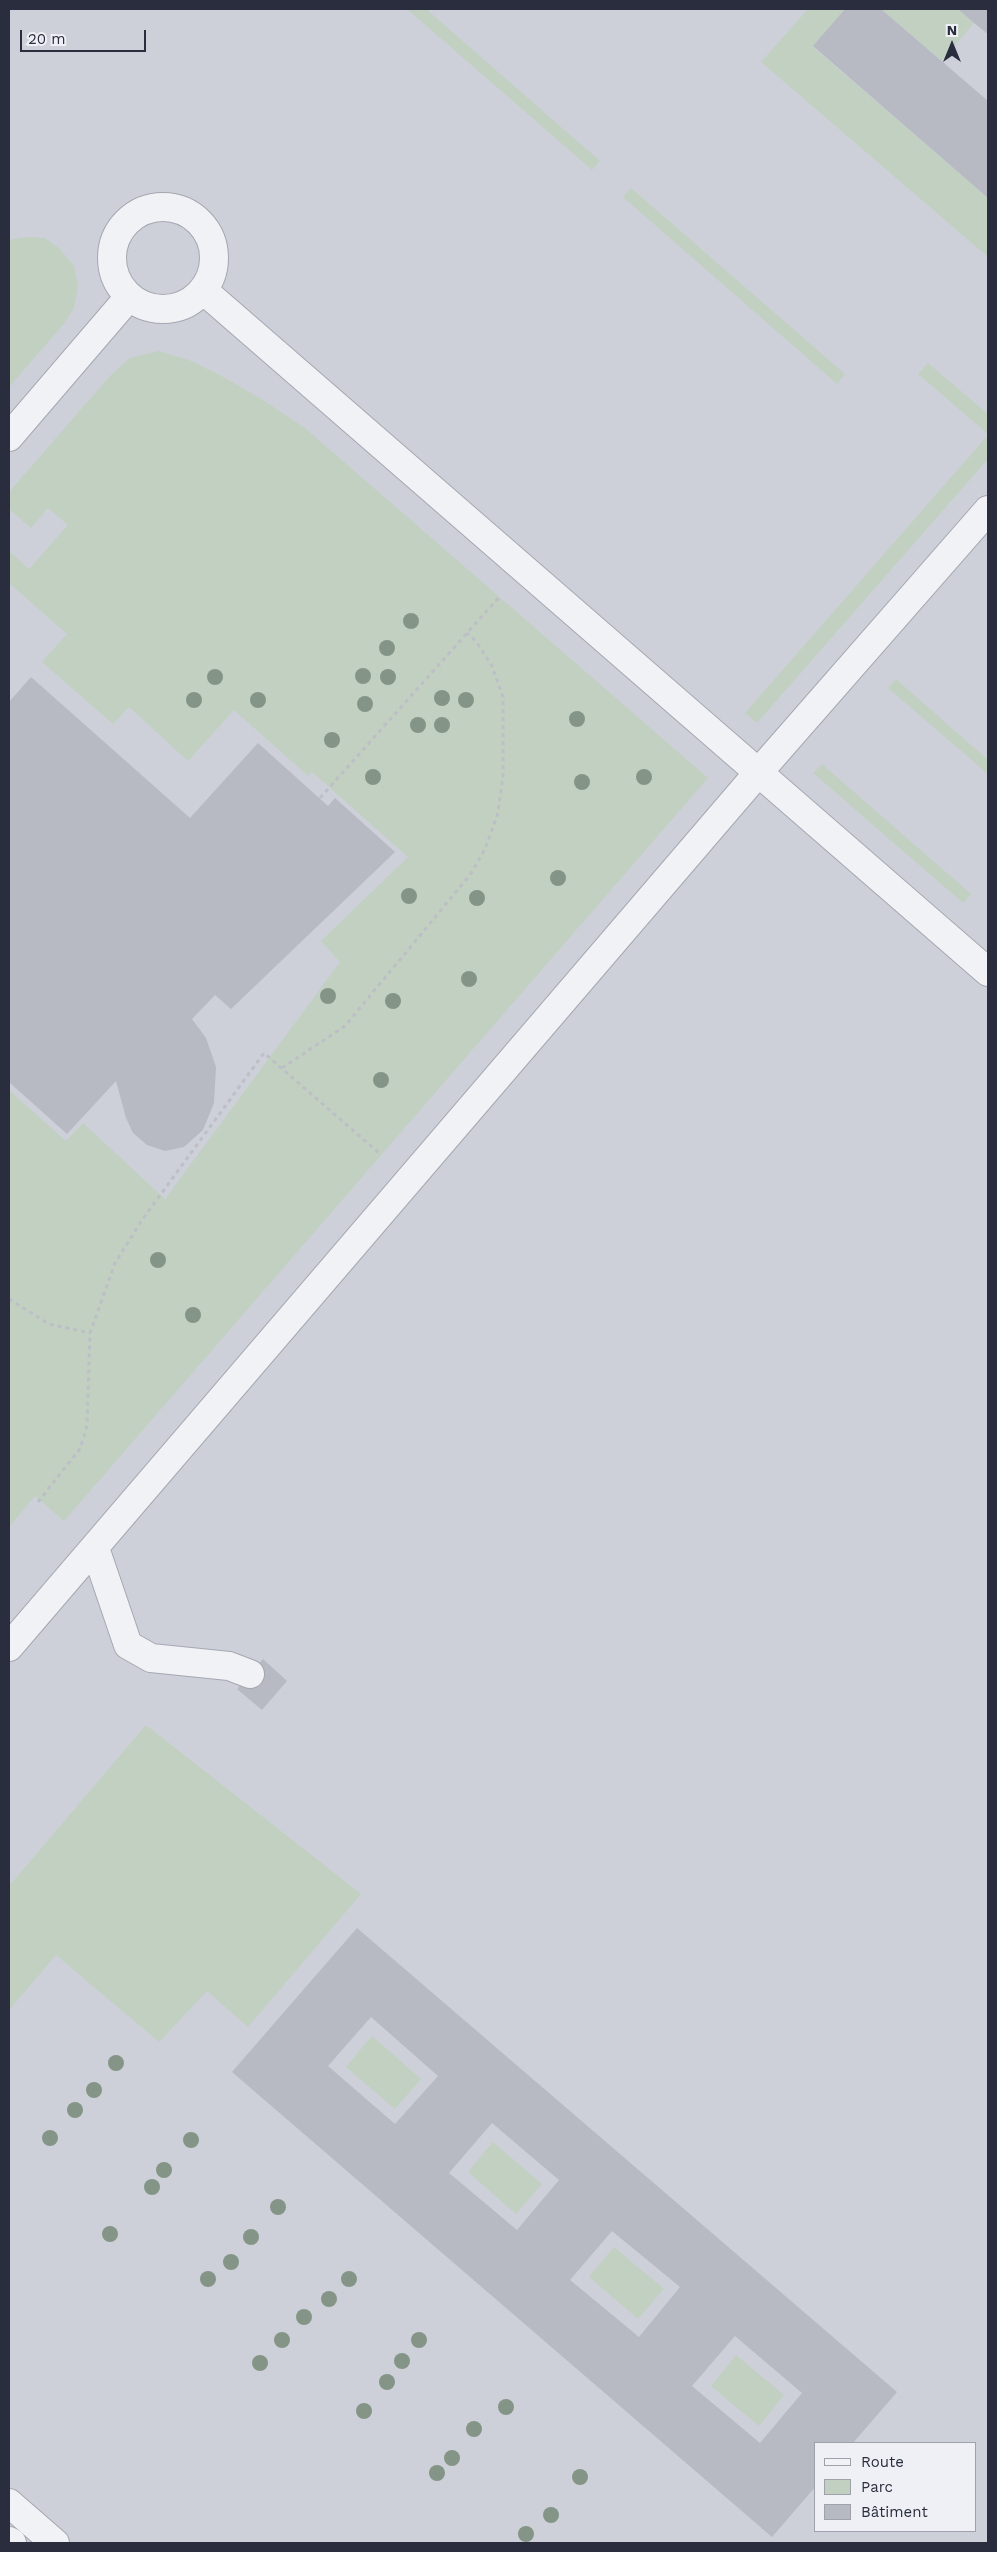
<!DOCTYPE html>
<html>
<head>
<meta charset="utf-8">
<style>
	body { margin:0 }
	#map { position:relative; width:997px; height:2552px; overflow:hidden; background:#dfe1e7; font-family:"Work Sans",sans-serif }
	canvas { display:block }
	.frame { position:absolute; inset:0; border:10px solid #292d3d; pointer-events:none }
	.legend { position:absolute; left:814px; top:2442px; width:162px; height:90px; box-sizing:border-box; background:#eef0f5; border:1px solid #9fa2ab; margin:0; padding:6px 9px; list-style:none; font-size:15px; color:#292d3d }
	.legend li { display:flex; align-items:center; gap:10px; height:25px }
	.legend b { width:25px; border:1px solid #9fa2ab }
	.north { position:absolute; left:927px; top:20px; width:50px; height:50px; -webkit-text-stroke:4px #eef0f5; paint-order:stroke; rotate:0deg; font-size:14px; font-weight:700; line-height:20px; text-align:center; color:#292d3d }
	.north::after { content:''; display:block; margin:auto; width:18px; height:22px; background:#292d3d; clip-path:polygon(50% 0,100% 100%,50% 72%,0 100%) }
	.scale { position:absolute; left:20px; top:30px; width:126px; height:22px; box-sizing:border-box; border:2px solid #292d3d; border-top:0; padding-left:6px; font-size:15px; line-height:18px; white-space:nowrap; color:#292d3d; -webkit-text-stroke:4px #eef0f5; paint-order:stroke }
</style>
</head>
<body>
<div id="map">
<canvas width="997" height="2552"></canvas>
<div class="frame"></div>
<ul class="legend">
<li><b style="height:6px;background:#f1f2f6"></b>Route</li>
<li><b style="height:14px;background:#c2d0c1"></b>Parc</li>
<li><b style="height:14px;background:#b7bac3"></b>Bâtiment</li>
</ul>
<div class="north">N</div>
<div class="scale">20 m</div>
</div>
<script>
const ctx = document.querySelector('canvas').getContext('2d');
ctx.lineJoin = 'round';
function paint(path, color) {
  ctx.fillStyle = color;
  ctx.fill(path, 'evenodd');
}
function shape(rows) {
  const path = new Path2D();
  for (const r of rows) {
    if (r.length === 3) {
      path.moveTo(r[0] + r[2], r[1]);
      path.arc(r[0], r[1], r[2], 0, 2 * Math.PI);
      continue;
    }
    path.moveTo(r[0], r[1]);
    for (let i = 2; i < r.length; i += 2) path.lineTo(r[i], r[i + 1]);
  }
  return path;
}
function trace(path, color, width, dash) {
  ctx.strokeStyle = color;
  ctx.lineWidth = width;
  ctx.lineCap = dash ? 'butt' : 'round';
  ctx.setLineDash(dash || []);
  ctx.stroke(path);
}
const built = shape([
	[9,9,988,9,988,2543,9,2543],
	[816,2443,976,2443,976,2531,816,2531]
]);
const green = shape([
	[407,9,426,9,600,161,592,170],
	[808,9,845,9,813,47,988,198,988,257,761,62],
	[881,9,958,9,974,23,942,61],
	[631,188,845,374,837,384,623,197],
	[26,237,45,238,60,249,74,266,78,286,74,308,63,325,9,387,9,240],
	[158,351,189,360,220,375,263,400,306,429,708,778,64,1521,35,1496,9,1527,9,1090,66,1141,83,1123,165,1199,340,962,321,941,408,857,312,772,308,776,234,710,188,761,129,707,113,724,42,662,67,634,9,583,9,551,29,569,68,525,48,508,31,528,9,509,9,492,110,376,130,358],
	[928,363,988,414,988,434,918,374],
	[988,435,988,459,757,723,745,713],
	[896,679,988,760,988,774,888,688],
	[822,764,971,894,963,903,813,773],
	[146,1725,361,1894,248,2027,207,1991,159,2042,56,1955,9,2010,9,1886],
	[372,2036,421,2079,395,2109,346,2067],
	[493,2142,542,2184,516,2214,468,2172],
	[614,2247,664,2289,638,2319,589,2277],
	[736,2355,784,2395,759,2426,711,2386]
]);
const building = shape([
	[845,9,881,9,988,101,988,198,813,46],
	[958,9,988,9,988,34,974,23],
	[31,677,190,818,258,743,328,806,335,798,395,852,231,1009,215,995,192,1019,206,1038,216,1067,214,1103,203,1130,184,1147,165,1151,147,1145,133,1133,126,1118,116,1081,67,1134,9,1082,9,702],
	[263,1659,287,1681,262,1710,237,1689],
	[357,1928,897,2392,853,2443,816,2443,816,2486,772,2537,232,2072],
	[371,2017,438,2076,395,2124,328,2066],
	[492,2123,559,2180,517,2230,449,2173],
	[612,2231,680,2287,639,2337,570,2280],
	[735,2336,802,2393,760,2443,692,2386]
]);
const path = shape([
	[320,798,501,595],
	[282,1068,345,1026,470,875,485,849,498,813,503,776,503,697,492,666,476,641,467,633],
	[9,1299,49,1324,90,1333],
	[38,1502,79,1450,84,1437,87,1425,90,1333,115,1263,142,1220,264,1053,379,1153]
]);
const minor = shape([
	[163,258,51],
	[203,290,988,972],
	[9,437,129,297],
	[95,1548,128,1645,151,1658,229,1666,250,1674],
	[9,1647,758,773,988,510],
	[9,2503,55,2543],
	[9,2541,12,2543]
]);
const trees = [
	[411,621],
	[387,648],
	[363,676],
	[215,677],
	[388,677],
	[442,698],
	[194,700],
	[258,700],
	[466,700],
	[365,704],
	[577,719],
	[418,725],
	[442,725],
	[332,740],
	[373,777],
	[644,777],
	[582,782],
	[558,878],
	[409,896],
	[477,898],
	[469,979],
	[328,996],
	[393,1001],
	[381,1080],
	[158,1260],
	[193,1315],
	[116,2063],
	[94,2090],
	[75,2110],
	[50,2138],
	[191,2140],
	[164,2170],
	[152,2187],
	[278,2207],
	[110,2234],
	[251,2237],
	[231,2262],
	[208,2279],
	[349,2279],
	[329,2299],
	[304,2317],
	[282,2340],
	[419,2340],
	[402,2361],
	[260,2363],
	[387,2382],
	[506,2407],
	[364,2411],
	[474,2429],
	[452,2458],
	[437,2473],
	[580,2477],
	[551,2515],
	[526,2534]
];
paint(built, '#cdd0d9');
paint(green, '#c2d0c1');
paint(building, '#b7bac3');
trace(minor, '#a5a7b1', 30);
trace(path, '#bdbfc6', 3, [4, 4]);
trace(minor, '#f1f2f6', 28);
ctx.fillStyle = '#849587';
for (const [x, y] of trees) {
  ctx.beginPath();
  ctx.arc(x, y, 8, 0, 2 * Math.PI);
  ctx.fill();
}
</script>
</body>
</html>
